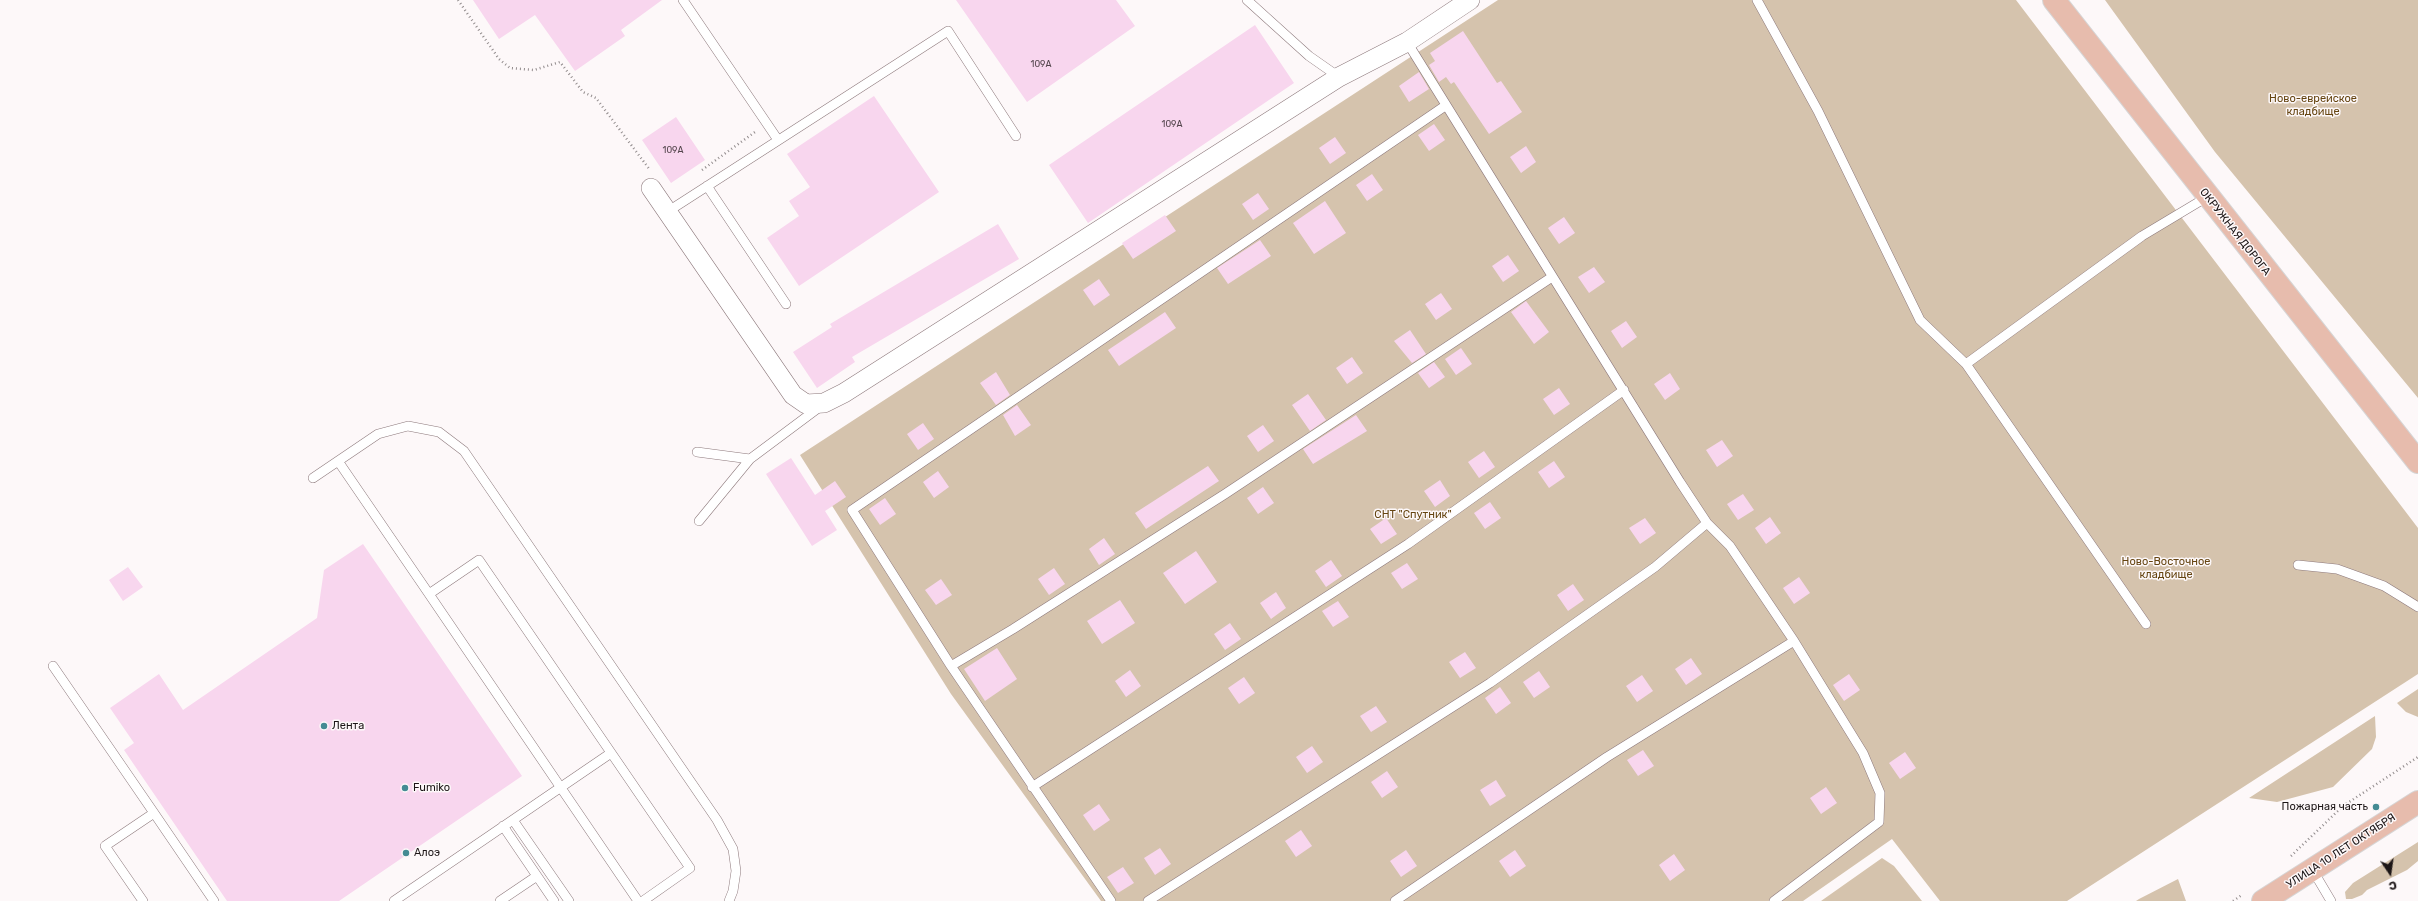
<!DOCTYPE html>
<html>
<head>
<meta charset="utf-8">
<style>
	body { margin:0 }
	#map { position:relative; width:2418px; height:901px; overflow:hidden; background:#fdf8f9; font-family:Rubik,sans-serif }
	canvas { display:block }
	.north { position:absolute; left:2370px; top:853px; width:40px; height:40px; -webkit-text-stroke:3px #fdf8f9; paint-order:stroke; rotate:167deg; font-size:11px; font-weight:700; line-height:16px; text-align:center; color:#1c1516 }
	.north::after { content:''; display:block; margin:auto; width:14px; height:18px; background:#1c1516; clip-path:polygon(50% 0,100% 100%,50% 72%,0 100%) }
</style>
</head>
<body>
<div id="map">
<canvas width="2418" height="901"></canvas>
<div class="north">С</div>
</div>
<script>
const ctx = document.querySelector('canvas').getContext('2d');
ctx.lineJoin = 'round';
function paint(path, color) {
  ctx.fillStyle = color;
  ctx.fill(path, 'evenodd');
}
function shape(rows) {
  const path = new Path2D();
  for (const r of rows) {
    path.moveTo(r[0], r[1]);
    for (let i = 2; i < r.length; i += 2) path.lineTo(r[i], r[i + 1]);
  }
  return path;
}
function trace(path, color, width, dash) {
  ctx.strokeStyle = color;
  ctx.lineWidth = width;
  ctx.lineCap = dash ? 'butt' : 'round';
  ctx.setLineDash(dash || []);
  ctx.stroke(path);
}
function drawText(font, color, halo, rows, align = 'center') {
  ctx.font = font + ' Rubik,sans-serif';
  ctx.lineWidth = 3;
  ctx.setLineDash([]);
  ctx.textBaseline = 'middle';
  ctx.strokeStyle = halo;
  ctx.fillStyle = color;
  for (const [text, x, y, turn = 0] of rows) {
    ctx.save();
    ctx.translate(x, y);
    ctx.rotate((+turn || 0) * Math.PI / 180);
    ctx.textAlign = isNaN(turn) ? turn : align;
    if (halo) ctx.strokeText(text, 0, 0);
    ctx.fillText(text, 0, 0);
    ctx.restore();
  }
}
const green = shape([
	[1498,0,2016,0,2418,528,2418,674,2067,901,1940,901,1892,839,1803,901,1101,901,951,694,800,455],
	[2105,0,2418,0,2418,398,2215,152],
	[2418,689,2418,717,2406,712,2397,703],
	[2375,716,2376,737,2372,749,2333,787,2277,802,2249,798],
	[2418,842,2418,861,2407,870,2367,890,2362,895,2352,899,2346,899,2345,892,2353,883],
	[1882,858,1894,866,1922,901,1821,901],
	[2178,879,2186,901,2136,901,2139,899]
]);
const building = shape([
	[473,0,662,0,621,30,625,36,575,71,535,15,499,39],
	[956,0,1116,0,1135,26,1027,102],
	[1255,25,1294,83,1088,223,1049,165],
	[1463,31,1497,83,1501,81,1522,112,1489,134,1454,82,1451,84,1446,77,1439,82,1429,65,1435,61,1430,53],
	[1419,72,1429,89,1409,102,1399,86],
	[874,96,939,192,799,286,767,238,799,216,789,201,810,187,787,154],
	[676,117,705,160,671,183,642,140],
	[1434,124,1445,140,1429,151,1418,135],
	[1335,137,1346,153,1330,164,1319,148],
	[1526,146,1536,162,1521,173,1510,157],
	[1372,174,1383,190,1367,201,1356,185],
	[1258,193,1269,209,1253,220,1242,204],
	[1325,201,1346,233,1314,254,1293,223],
	[1165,215,1176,231,1133,259,1122,243],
	[1564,217,1575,233,1559,244,1548,228],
	[998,224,1019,259,852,357,855,362,817,388,793,352,832,327,830,324],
	[1260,240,1271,256,1228,284,1217,268],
	[1508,255,1519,271,1503,282,1492,266],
	[1594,267,1605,282,1589,293,1578,277],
	[1099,279,1110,295,1094,306,1083,290],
	[1441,293,1452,309,1436,320,1425,304],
	[1526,301,1549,332,1534,344,1511,312],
	[1165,312,1176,328,1119,366,1108,350],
	[1626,321,1637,337,1622,348,1611,331],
	[1410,330,1426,354,1412,363,1394,341],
	[1461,348,1472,364,1456,375,1445,359],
	[1352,357,1363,373,1347,384,1336,368],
	[1434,362,1445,377,1429,388,1418,373],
	[996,372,1010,395,996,405,980,383],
	[1670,373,1680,389,1665,400,1654,384],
	[1559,388,1570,404,1554,415,1543,399],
	[1308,394,1326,420,1310,431,1292,405],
	[1017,405,1031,425,1015,436,1003,415],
	[1356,415,1367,431,1313,464,1303,449],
	[923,423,934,439,918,450,907,434],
	[1263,425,1274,441,1258,452,1247,436],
	[1722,440,1733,456,1717,467,1706,450],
	[1484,451,1495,467,1479,478,1468,462],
	[791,458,815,495,835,481,846,497,825,511,837,530,812,546,766,474],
	[1554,461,1565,477,1549,488,1538,472],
	[1208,466,1219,481,1146,529,1135,513],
	[938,471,949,487,934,498,923,482],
	[1440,480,1450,496,1435,507,1424,491],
	[1263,487,1274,503,1258,514,1247,498],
	[1743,494,1754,510,1738,520,1727,504],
	[885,498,896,514,880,525,869,509],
	[1490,502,1501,518,1485,529,1474,513],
	[1770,517,1781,533,1766,544,1755,528],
	[1386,518,1397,534,1381,544,1370,529],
	[1645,518,1656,533,1640,544,1629,528],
	[1104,538,1115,554,1099,565,1089,549],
	[363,544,522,776,339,901,227,901,124,750,134,743,110,708,159,674,183,710,317,618,324,570],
	[1196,551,1217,582,1185,604,1163,573],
	[1331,560,1342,576,1326,587,1315,571],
	[1407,563,1418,579,1402,589,1391,573],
	[128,567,143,587,123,601,109,580],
	[1054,568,1065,584,1049,595,1038,579],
	[1799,577,1810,593,1794,604,1783,588],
	[941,579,952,595,936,605,925,590],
	[1573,584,1584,600,1568,611,1557,595],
	[1276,592,1286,608,1271,619,1260,603],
	[1120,600,1135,623,1102,644,1087,621],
	[1338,601,1349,617,1333,627,1322,611],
	[1230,623,1241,639,1225,650,1214,634],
	[997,648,1017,679,985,701,964,669],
	[1465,652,1476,668,1460,678,1449,662],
	[1691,658,1702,674,1686,685,1675,669],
	[1130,670,1141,686,1126,697,1115,681],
	[1539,671,1550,687,1534,698,1523,682],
	[1849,674,1860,690,1844,701,1833,685],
	[1642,675,1653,691,1637,702,1626,686],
	[1244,677,1255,693,1239,704,1228,688],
	[1500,687,1511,703,1496,714,1485,698],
	[1376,706,1387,722,1371,732,1360,716],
	[1312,746,1323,762,1307,773,1296,757],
	[1643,750,1654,766,1638,776,1627,760],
	[1905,752,1916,768,1900,779,1889,763],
	[1387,771,1398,787,1382,798,1371,782],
	[1496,780,1506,796,1490,806,1480,790],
	[1826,787,1837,803,1821,814,1810,798],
	[1099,804,1110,820,1094,831,1083,815],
	[1301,830,1312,846,1296,857,1285,841],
	[1160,848,1171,864,1155,875,1144,858],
	[1406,850,1417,866,1401,877,1390,861],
	[1515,850,1526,866,1510,877,1499,861],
	[1674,854,1685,870,1670,881,1659,865],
	[1123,867,1134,883,1118,893,1107,877]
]);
const path = shape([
	[458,0,499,59,510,68,534,70,560,62,583,92,596,98,650,170],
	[702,170,755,132],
	[2291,856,2343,806,2418,757],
	[2233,901,2242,895]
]);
const service = shape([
	[683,0,778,140],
	[1247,0,1309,56,1339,77],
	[1757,0,1818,111,1920,320,1966,364,2146,624],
	[1407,42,1680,482,1707,523,1730,546,1794,641,1863,753,1880,793,1879,822,1774,901],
	[707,186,786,304],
	[667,212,948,31,1016,136],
	[1966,364,2142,236,2207,197],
	[697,452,750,459],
	[338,461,429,594],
	[313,478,378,434,408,426,439,432,464,451,717,820,733,849,736,871,733,891,729,901],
	[699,521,750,459,821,406],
	[2298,565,2337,569,2384,586,2418,607],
	[53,666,154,813],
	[951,666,1013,629,1225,494,1552,277],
	[1032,787,1408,544,1624,390],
	[513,820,569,901],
	[503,826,554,901],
	[2312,869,2331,901],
	[143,901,105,846,154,813,214,901],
	[394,901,611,753],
	[500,901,537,876],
	[638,901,429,594,479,560,690,868,643,901],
	[1111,901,951,666,852,510,1445,106],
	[1148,901,1490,683,1655,567,1707,523],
	[1395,901,1607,757,1794,641]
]);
const minor = shape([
	[651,188,793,395,806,404,824,403,844,393,1339,77,1407,42,1470,0]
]);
const primary = shape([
	[2054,0,2418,462],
	[2263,901,2418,802]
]);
const markers = [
	[324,726,4,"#448b93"],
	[405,788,4,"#448b93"],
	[2376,807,4,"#448b93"],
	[406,853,4,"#448b93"]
];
const numberNames = [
	["109А",1041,64],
	["109А",1172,124],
	["109А",673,150]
];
const parkNames = [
	["Ново-еврейское",2313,99],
	["кладбище",2313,112],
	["СНТ \"Спутник\"",1413,515],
	["Ново-Восточное",2166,562],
	["кладбище",2166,575]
];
const streetNames = [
	["ОКРУЖНАЯ ДОРОГА",2235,232,52],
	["УЛИЦА 10 ЛЕТ ОКТЯБРЯ",2341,851,-33]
];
const poiNames = [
	["Лента",332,726],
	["Fumiko",413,788],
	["Пожарная часть",2368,807,"right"],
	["Алоэ",414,853]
];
paint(green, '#d5c3ad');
paint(building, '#f8d6ee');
trace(service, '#8d797c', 10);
trace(minor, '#8d797c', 20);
trace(primary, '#d6d5d5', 24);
trace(path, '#928c8d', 2.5, [1, 3]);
trace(service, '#fff', 9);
trace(minor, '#fff', 19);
trace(primary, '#e7bcad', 22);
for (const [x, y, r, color] of markers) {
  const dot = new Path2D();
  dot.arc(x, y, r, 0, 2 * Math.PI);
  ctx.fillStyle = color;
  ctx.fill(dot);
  trace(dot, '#fdf8f9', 1.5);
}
drawText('9px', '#53454c', null, numberNames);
drawText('11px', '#654410', '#fdf8f9', parkNames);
drawText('11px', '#1c1516', '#fdf8f9', streetNames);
drawText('11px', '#1c1516', '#fdf8f9', poiNames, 'left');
</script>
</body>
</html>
